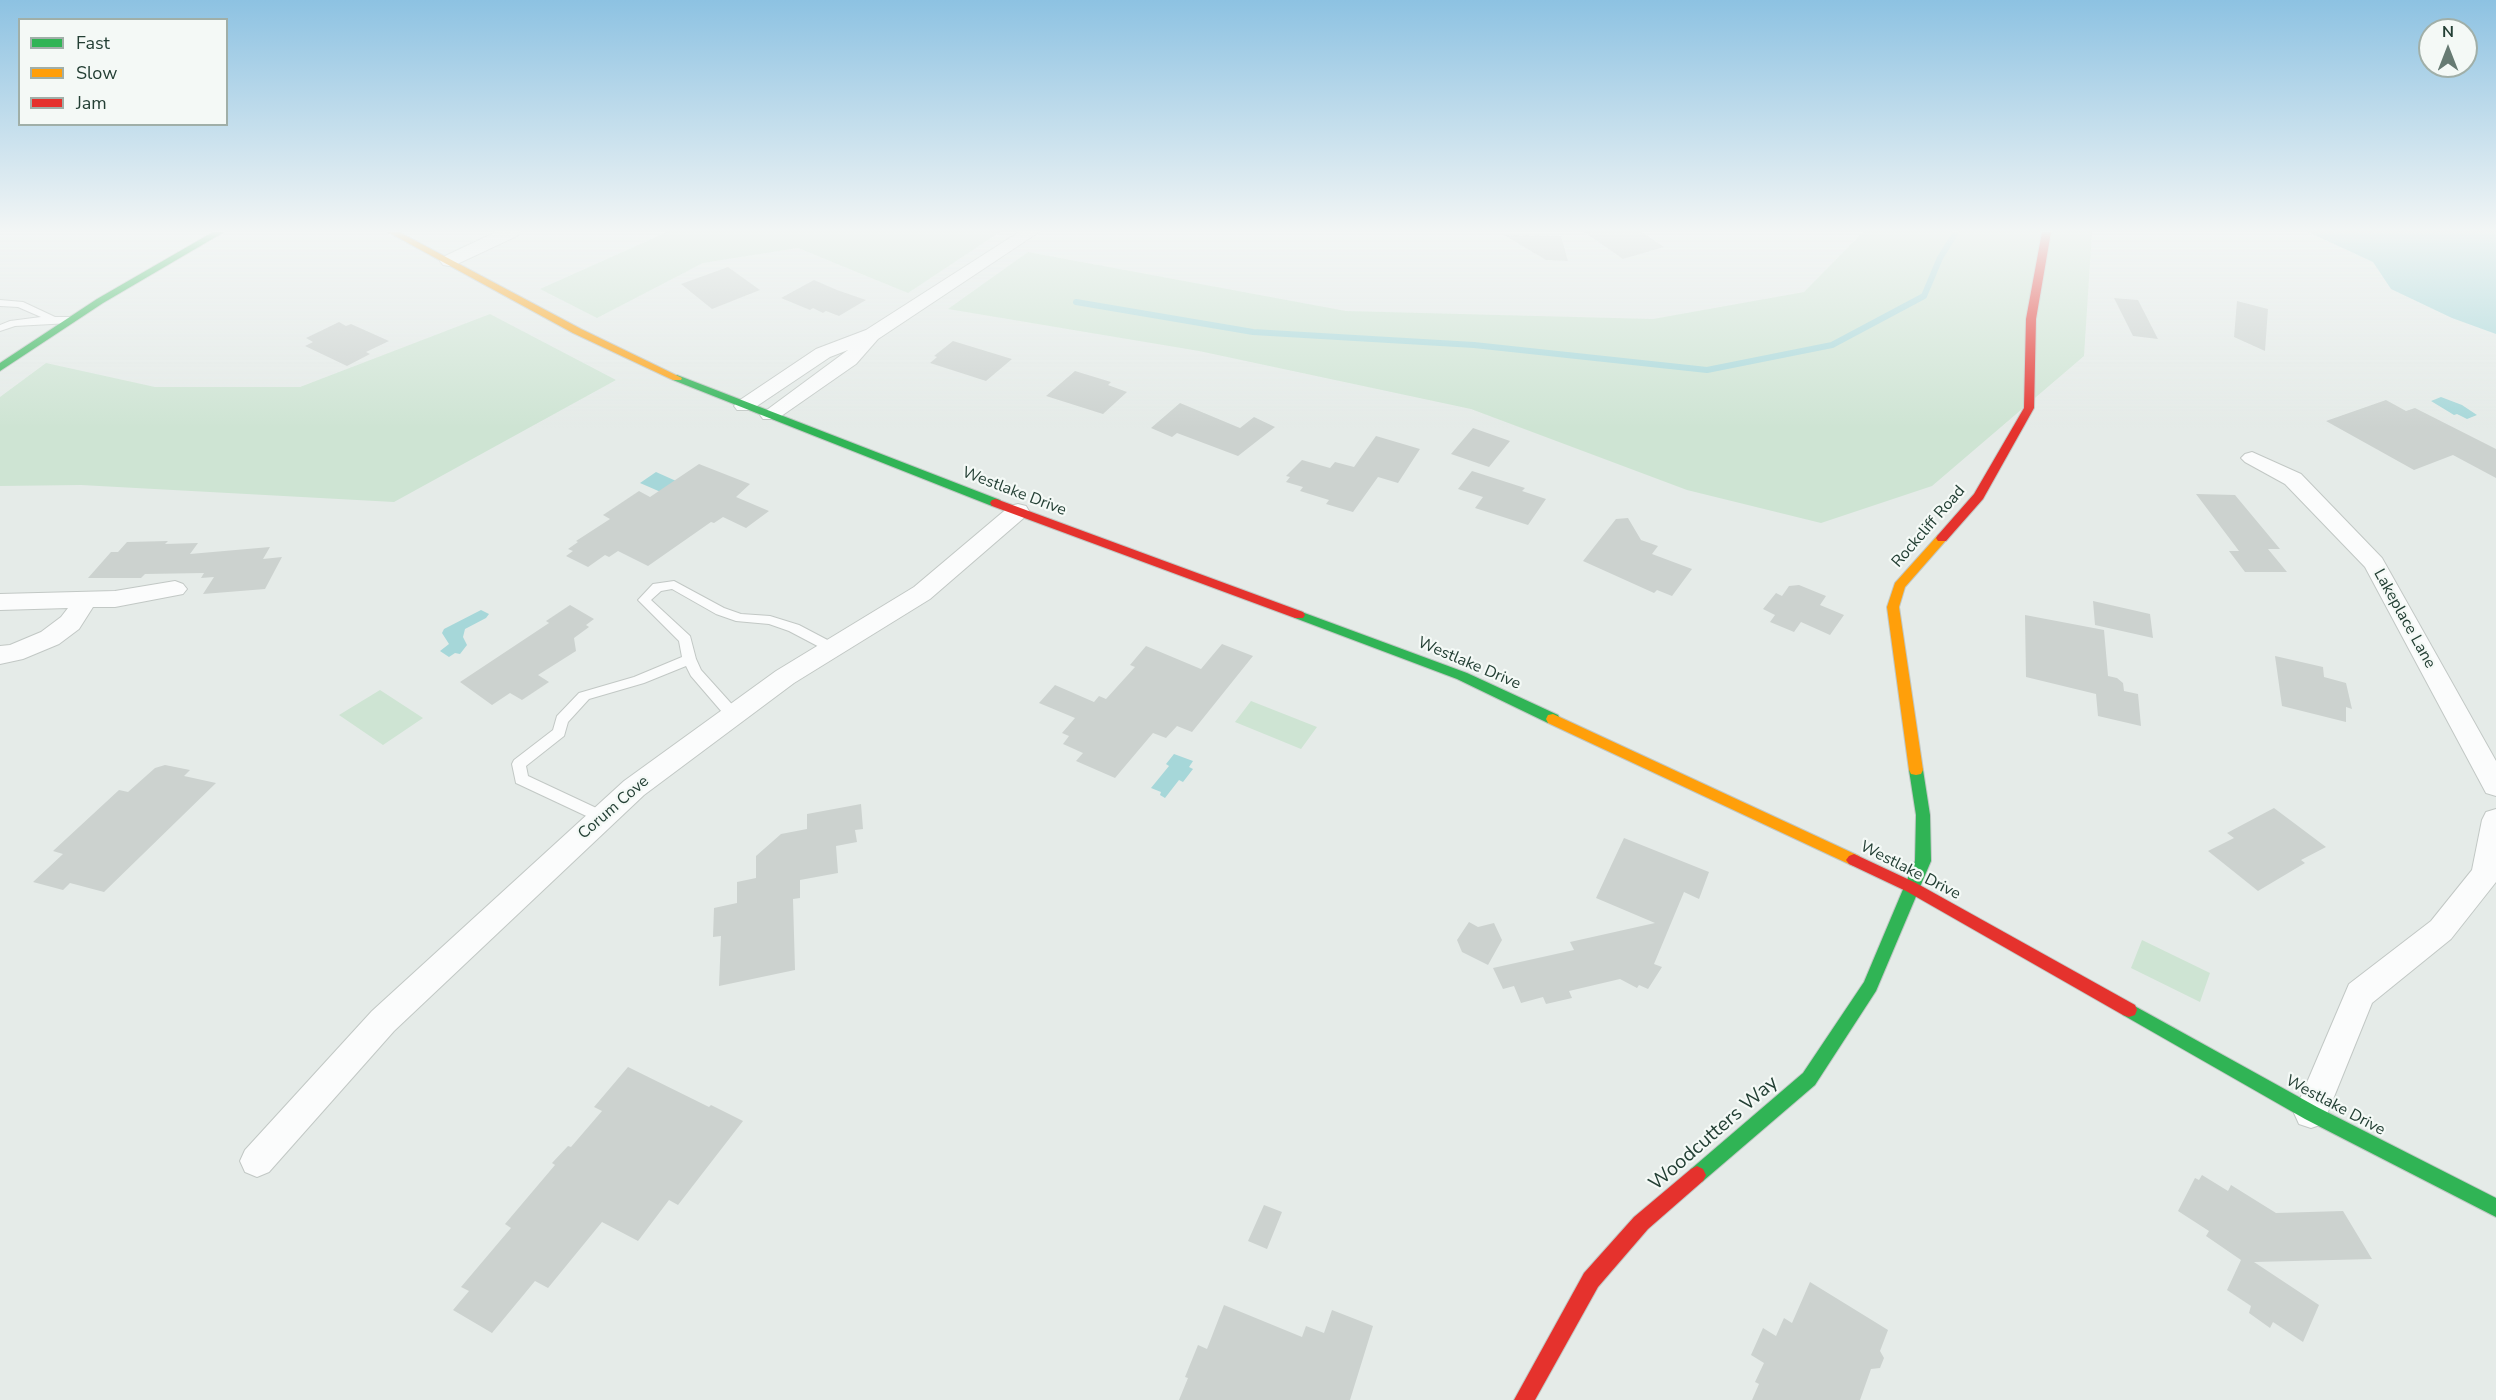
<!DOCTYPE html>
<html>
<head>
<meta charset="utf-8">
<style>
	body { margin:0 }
	#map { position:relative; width:2496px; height:1400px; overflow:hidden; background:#e5ebe8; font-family:"Nunito Sans",sans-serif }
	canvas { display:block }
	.legend { position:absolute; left:18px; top:18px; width:210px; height:108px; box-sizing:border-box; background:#f4f9f6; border:2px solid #a0afa8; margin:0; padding:8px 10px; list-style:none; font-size:18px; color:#233f34 }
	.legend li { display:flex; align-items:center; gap:12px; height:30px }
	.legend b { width:30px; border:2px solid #a0afa8 }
	.north { position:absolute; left:2418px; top:18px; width:60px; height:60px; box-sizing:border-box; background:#f4f9f6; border:2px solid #a0afa8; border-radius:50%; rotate:0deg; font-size:16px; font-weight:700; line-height:24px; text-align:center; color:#233f34 }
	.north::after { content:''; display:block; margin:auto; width:21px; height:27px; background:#677b73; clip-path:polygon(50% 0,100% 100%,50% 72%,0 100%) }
</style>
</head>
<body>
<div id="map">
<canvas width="2496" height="1400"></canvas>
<ul class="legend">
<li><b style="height:8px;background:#30b455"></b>Fast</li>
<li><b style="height:8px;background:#ff9f0a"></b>Slow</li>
<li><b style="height:8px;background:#e5322d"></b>Jam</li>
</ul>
<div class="north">N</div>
</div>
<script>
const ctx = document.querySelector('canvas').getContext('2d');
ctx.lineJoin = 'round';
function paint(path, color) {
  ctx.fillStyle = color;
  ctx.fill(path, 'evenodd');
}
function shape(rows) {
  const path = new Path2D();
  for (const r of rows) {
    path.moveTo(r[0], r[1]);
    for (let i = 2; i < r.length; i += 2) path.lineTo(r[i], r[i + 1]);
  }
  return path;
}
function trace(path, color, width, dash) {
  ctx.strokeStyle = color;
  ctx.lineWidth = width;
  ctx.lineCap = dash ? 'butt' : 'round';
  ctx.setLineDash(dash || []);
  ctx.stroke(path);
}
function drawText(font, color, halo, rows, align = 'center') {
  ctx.font = font + ' "Nunito Sans",sans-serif';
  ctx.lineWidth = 4.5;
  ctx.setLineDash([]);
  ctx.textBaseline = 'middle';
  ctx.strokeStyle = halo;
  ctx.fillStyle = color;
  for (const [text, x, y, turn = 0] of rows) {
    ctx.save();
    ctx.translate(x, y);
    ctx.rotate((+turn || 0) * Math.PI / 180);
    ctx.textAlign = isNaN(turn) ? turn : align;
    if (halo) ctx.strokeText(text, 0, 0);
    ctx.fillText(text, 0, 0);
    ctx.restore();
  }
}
const green = shape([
	[667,232,1000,232,908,293,798,248,703,263,597,318,540,289],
	[1863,232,2092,232,2084,356,1932,486,1821,523,1687,490,1471,409,1199,351,948,309,1028,252,1346,311,1653,319,1804,292],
	[490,314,616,380,394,502,81,485,0,486,0,397,46,363,155,387,300,387],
	[380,690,423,718,383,745,339,715],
	[1251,701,1317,727,1301,749,1235,722],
	[2142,940,2210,973,2200,1002,2131,968]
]);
const water = shape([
	[2308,232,2496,232,2496,334,2452,318,2391,289,2373,262],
	[2441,397,2462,405,2477,415,2467,419,2457,414,2454,415,2431,401],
	[656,472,685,485,663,493,640,483],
	[481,610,489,614,486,618,465,629,463,637,467,645,460,654,455,653,449,657,440,651,449,644,442,633,444,629],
	[1174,754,1193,761,1189,767,1193,769,1183,782,1179,780,1165,798,1160,795,1161,792,1151,788,1169,766,1166,764]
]);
const stream = shape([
	[1076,302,1253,332,1474,345,1707,370,1832,345,1924,296,1940,258,1956,232]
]);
const building = shape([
	[1584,232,1642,232,1664,247,1623,259],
	[1504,235,1561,236,1568,261,1546,260],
	[728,267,760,290,712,309,681,284],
	[814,280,837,290,866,300,839,316,826,311,823,313,813,308,810,310,781,298],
	[2114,298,2138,300,2158,339,2133,336],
	[2237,301,2268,309,2265,351,2234,337],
	[339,322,346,326,351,324,389,341,366,352,370,354,347,366,305,346,313,342,306,338],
	[953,341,1012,359,986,381,930,363,937,357,934,356],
	[1075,371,1111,382,1108,385,1127,392,1103,414,1046,396],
	[2386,400,2406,411,2415,408,2496,449,2496,478,2453,455,2414,470,2326,421],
	[1180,403,1240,428,1254,417,1275,427,1238,456,1177,433,1172,437,1151,428],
	[1473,428,1510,441,1489,467,1451,454],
	[1376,436,1420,449,1398,483,1378,477,1353,512,1326,504,1329,500,1300,491,1303,487,1286,482,1290,477,1286,476,1302,460,1330,468,1335,462,1354,467],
	[699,464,750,484,736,497,769,511,746,528,723,517,714,523,711,522,648,566,618,551,609,557,605,555,588,567,566,556,573,551,568,549,578,542,576,541,610,519,603,515,639,491,650,497],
	[1472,471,1525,488,1522,491,1546,499,1528,525,1475,508,1483,497,1458,489],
	[2196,494,2235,495,2280,549,2268,549,2287,572,2245,572,2229,551,2239,551],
	[1628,518,1641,540,1658,546,1652,554,1692,569,1672,596,1657,590,1654,593,1583,561,1616,519],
	[168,541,165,544,198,543,190,554,270,547,263,559,282,557,265,589,203,594,214,577,201,578,204,573,145,574,141,578,88,578,111,552,118,552,127,542],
	[1799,585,1826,596,1820,605,1844,615,1830,635,1801,622,1794,632,1770,622,1775,615,1763,609,1776,593,1782,596,1789,586],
	[2093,601,2150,614,2153,638,2095,625],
	[570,605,594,619,586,625,589,627,574,638,576,651,538,675,549,682,522,700,510,693,492,705,460,682,549,623,546,621],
	[2025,615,2104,630,2108,676,2117,678,2123,683,2124,691,2138,694,2141,726,2098,716,2096,694,2026,677],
	[1222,644,1253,656,1192,732,1177,726,1166,738,1153,733,1115,778,1076,761,1083,753,1063,744,1069,736,1062,733,1075,718,1039,703,1055,685,1094,702,1099,696,1106,699,1135,667,1130,665,1146,646,1201,669],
	[2275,656,2323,667,2324,677,2346,683,2352,709,2346,707,2346,722,2282,706],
	[165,765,190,770,184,776,216,783,104,892,70,883,63,890,33,882,63,854,53,851,119,790,128,792,155,768],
	[861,804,863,829,855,830,857,842,836,846,838,873,800,880,800,898,793,899,795,970,719,986,721,936,713,937,714,908,737,903,737,882,756,878,756,856,781,834,807,829,807,814],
	[2274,808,2326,847,2301,860,2305,863,2258,891,2208,851,2234,838,2227,833],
	[1624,838,1709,872,1699,899,1684,892,1654,964,1662,967,1648,989,1639,985,1637,988,1620,979,1569,991,1572,998,1546,1004,1543,997,1521,1003,1514,986,1503,989,1493,968,1574,950,1570,942,1655,923,1596,898],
	[1469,922,1478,927,1494,923,1502,940,1488,965,1462,952,1457,940],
	[628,1067,709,1107,711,1105,743,1121,678,1205,669,1200,638,1241,602,1222,548,1288,535,1281,492,1333,453,1310,469,1291,461,1287,511,1228,505,1224,555,1165,552,1163,568,1146,571,1147,602,1111,594,1107],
	[2202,1175,2228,1191,2231,1185,2276,1213,2343,1211,2372,1259,2254,1262,2319,1305,2303,1342,2273,1322,2270,1328,2249,1313,2251,1306,2227,1290,2241,1260,2206,1236,2209,1231,2178,1211,2195,1178,2199,1180],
	[1264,1205,1282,1212,1267,1249,1248,1241],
	[1810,1282,1888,1330,1880,1351,1884,1358,1880,1368,1871,1369,1860,1400,1752,1400,1759,1384,1755,1382,1764,1363,1751,1355,1763,1328,1776,1336,1784,1318,1792,1323],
	[1224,1305,1302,1337,1306,1326,1324,1333,1332,1310,1373,1326,1350,1400,1179,1400,1188,1378,1185,1377,1198,1345,1207,1349]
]);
const lane = shape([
	[0,300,23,302,55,317,70,317,75,320,70,323,15,326,0,331,0,325,10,321,41,317,18,307,0,306,0,300],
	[674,581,724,608,741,614,770,616,799,625,837,645,838,648,837,651,827,651,789,631,769,624,736,621,716,614,672,589,661,591,651,600,690,636,696,659,701,670,738,711,740,715,738,719,728,719,691,676,686,666,644,683,589,699,568,722,564,736,526,766,528,776,607,813,609,817,607,821,597,821,516,783,512,764,514,760,553,730,557,716,579,693,634,677,682,657,679,641,638,600,653,584,674,581]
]);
const street = shape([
	[496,232,519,232,517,236,455,265,449,266,443,265,440,261,443,257,496,232],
	[1019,232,1039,232,878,339,856,364,777,419,763,419,760,415,848,350,830,357,751,410,737,410,734,406,737,402,816,349,866,330,1019,232],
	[2252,452,2301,474,2382,558,2496,761,2496,796,2486,793,2365,567,2285,484,2245,462,2241,458,2245,454,2252,452],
	[1018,504,1026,506,1029,511,1026,516,930,599,794,683,644,795,394,1031,269,1172,257,1177,245,1172,240,1161,245,1150,372,1011,624,781,776,671,914,587,1010,506,1018,504],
	[175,581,183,584,187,589,183,594,115,607,93,607,79,629,59,644,23,659,0,664,0,646,10,645,41,632,61,617,68,608,0,610,0,594,115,591,175,581],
	[2496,809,2496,882,2451,939,2372,1003,2323,1124,2311,1128,2299,1124,2294,1113,2349,984,2431,921,2472,870,2482,820,2486,812,2496,809]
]);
const fast = shape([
	[213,232,224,232,103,303,0,371,0,363,97,299,213,232],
	[677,375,1000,500,1002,503,1000,506,992,506,673,380,672,378,677,375],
	[1299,611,1467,673,1558,715,1560,719,1558,723,1548,723,1457,679,1295,618,1293,615,1295,612,1299,611],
	[1916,765,1921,766,1923,770,1930,815,1931,861,1876,991,1815,1085,1703,1181,1697,1184,1691,1181,1688,1175,1691,1169,1803,1073,1864,982,1915,861,1916,815,1909,770,1911,766,1916,765],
	[2129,1003,2317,1107,2496,1198,2496,1217,2305,1119,2123,1015,2121,1010,2123,1005,2129,1003]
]);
const slow = shape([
	[388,232,399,232,581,329,682,378,681,380,673,380,573,333,388,232],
	[1942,534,1948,538,1905,587,1899,607,1923,770,1921,774,1916,775,1911,774,1909,770,1887,607,1895,583,1938,535,1942,534],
	[1553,714,1859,856,1862,860,1859,864,1854,866,1849,864,1548,723,1546,719,1548,715,1553,714]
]);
const jam = shape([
	[2042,232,2051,232,2036,319,2034,408,1983,499,1946,541,1938,541,1936,538,1938,535,1974,494,2024,408,2026,319,2042,232],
	[996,499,1303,612,1305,615,1303,618,1295,618,992,506,990,503,992,500,996,499],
	[1854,854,1916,883,2135,1005,2137,1010,2135,1015,2129,1017,2123,1015,1906,891,1849,864,1846,860,1849,856,1854,854],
	[1697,1166,1703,1169,1706,1175,1703,1181,1648,1229,1598,1287,1535,1400,1514,1400,1584,1273,1634,1217,1691,1169,1697,1166]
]);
const streetNames = [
	["Westlake Drive",1014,492,21],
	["Rockcliff Road",1929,527,-49],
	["Lakeplace Lane",2404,619,61],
	["Westlake Drive",1469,664,23],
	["Corum Cove",614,808,-41],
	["Westlake Drive",1910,871,27],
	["Westlake Drive",2335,1106,28]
];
const nearStreetnames = [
	["Woodcutters Way",1714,1134,-41]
];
paint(green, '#cee4d3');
paint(water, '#a6d7d9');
trace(stream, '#a6d7d9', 6);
paint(building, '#ccd2cf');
trace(lane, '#c2c8c5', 2);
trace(street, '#c2c8c5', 2);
trace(fast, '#c1c8c5', 2);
trace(slow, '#c1c8c5', 2);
trace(jam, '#c1c8c5', 2);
paint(lane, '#fbfcfc');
paint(street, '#fbfcfc');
paint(fast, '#30b455');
paint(slow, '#ff9f0a');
paint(jam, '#e5322d');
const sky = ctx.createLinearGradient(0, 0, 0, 428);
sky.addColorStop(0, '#8dc2e2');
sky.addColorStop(0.54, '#f3f6f5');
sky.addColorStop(1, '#f3f6f500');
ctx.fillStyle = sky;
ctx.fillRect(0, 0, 2496, 428);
drawText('16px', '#233f34', '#f4f9f6', streetNames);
drawText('20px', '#233f34', '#f4f9f6', nearStreetnames);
</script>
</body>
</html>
